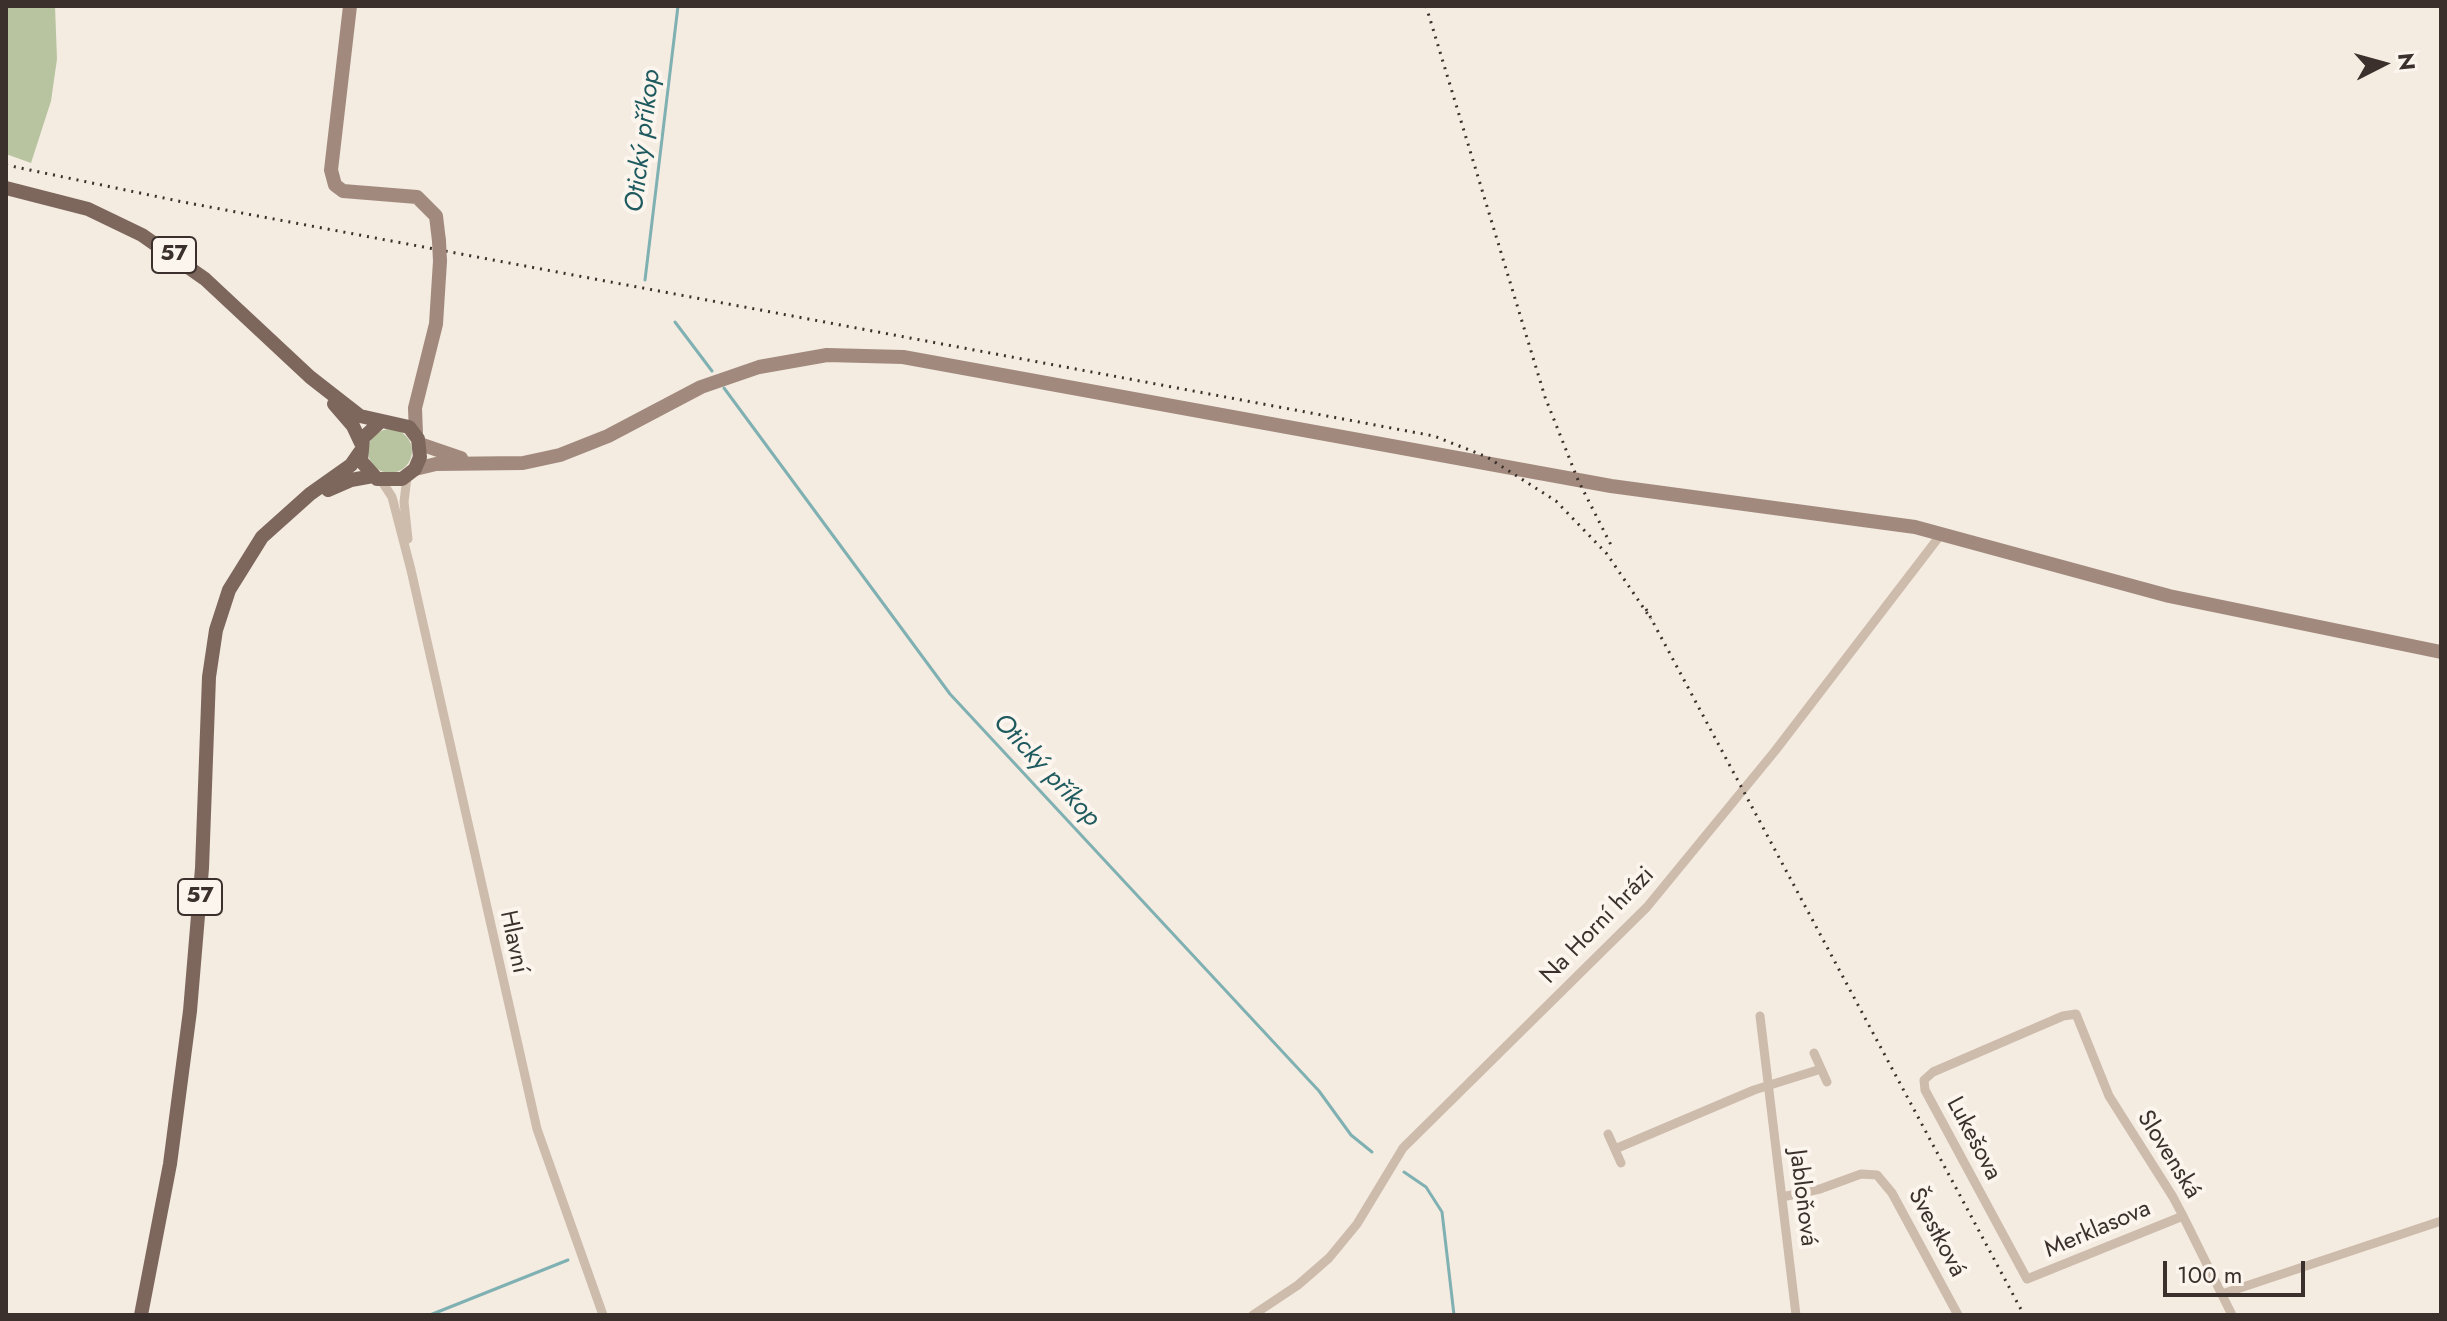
<!DOCTYPE html>
<html>
<head>
<meta charset="utf-8">
<style>
	body { margin:0 }
	#map { position:relative; width:2447px; height:1321px; overflow:hidden; background:#f4ebe1; font-family:Jost,sans-serif }
	canvas { display:block }
	.frame { position:absolute; inset:0; border:8px solid #3b302b; pointer-events:none }
	.north { position:absolute; left:2343px; top:24px; width:80px; height:80px; -webkit-text-stroke:6px #fbf5ee; paint-order:stroke; rotate:84deg; font-size:22px; font-weight:700; line-height:32px; text-align:center; color:#3b302b }
	.north::after { content:''; display:block; margin:auto; width:28px; height:36px; background:#3b302b; clip-path:polygon(50% 0,100% 100%,50% 72%,0 100%) }
	.scale { position:absolute; left:2163px; top:1261px; width:142px; height:36px; box-sizing:border-box; border:4px solid #3b302b; border-top:0; padding-left:10px; font-size:24px; line-height:28px; white-space:nowrap; color:#3b302b; -webkit-text-stroke:6px #fbf5ee; paint-order:stroke }
</style>
</head>
<body>
<div id="map">
<canvas width="2447" height="1321"></canvas>
<div class="frame"></div>
<div class="north">N</div>
<div class="scale">100 m</div>
</div>
<script>
const ctx = document.querySelector('canvas').getContext('2d');
ctx.lineJoin = 'round';
function paint(path, color) {
  ctx.fillStyle = color;
  ctx.fill(path, 'evenodd');
}
function shape(rows) {
  const path = new Path2D();
  for (const r of rows) {
    if (r.length === 3) {
      path.moveTo(r[0] + r[2], r[1]);
      path.arc(r[0], r[1], r[2], 0, 2 * Math.PI);
      continue;
    }
    path.moveTo(r[0], r[1]);
    for (let i = 2; i < r.length; i += 2) path.lineTo(r[i], r[i + 1]);
  }
  return path;
}
function trace(path, color, width, dash) {
  ctx.strokeStyle = color;
  ctx.lineWidth = width;
  ctx.lineCap = dash ? 'butt' : 'round';
  ctx.setLineDash(dash || []);
  ctx.stroke(path);
}
function drawText(font, color, halo, rows, align = 'center') {
  ctx.font = font + ' Jost,sans-serif';
  ctx.lineWidth = 8;
  ctx.setLineDash([]);
  ctx.textBaseline = 'middle';
  ctx.strokeStyle = halo;
  ctx.fillStyle = color;
  for (const [text, x, y, turn = 0] of rows) {
    ctx.save();
    ctx.translate(x, y);
    ctx.rotate((+turn || 0) * Math.PI / 180);
    ctx.textAlign = isNaN(turn) ? turn : align;
    if (halo) ctx.strokeText(text, 0, 0);
    ctx.fillText(text, 0, 0);
    ctx.restore();
  }
}
const green = shape([
	[6,6,55,6,57,59,51,101,31,163,6,154],
	[390,451,22]
]);
const stream = shape([
	[645,280,678,6],
	[675,322,712,371],
	[724,388,950,694,1319,1091,1351,1135,1372,1152],
	[1404,1172,1426,1187,1442,1212,1454,1315],
	[430,1315,568,1260]
]);
const minor = shape([
	[407,477,404,502,408,539],
	[381,480,392,497,411,570,537,1129,603,1315],
	[1760,1016,1796,1315],
	[1814,1053,1827,1082],
	[1608,1134,1621,1163],
	[1615,1149,1754,1090,1821,1069],
	[1782,1197,1820,1189,1861,1174,1877,1175,1892,1193,1958,1315],
	[2183,1216,2027,1279,1925,1090,1924,1080,1933,1072,2063,1016,2076,1014,2109,1096,2173,1197,2183,1216,2232,1315],
	[2222,1294,2441,1221],
	[1253,1315,1298,1285,1329,1258,1357,1224,1403,1148,1647,907,1775,751,1942,533]
]);
const secondary = shape([
	[350,6,331,170,335,185,343,191,417,197,436,216,439,241],
	[416,434,415,408,436,324,440,261],
	[420,444,461,458],
	[415,469,436,464,523,463,560,455,608,436,701,387,759,367,827,355,903,357,1611,486,1915,527,2169,596,2441,652]
]);
const primary = shape([
	[6,188,88,209,142,235,205,279,310,377,360,416,409,427,418,439,420,457,415,469,402,479,377,479,361,461,363,438,380,422],
	[334,404,353,426,361,443],
	[328,490,351,480,373,476],
	[141,1315,170,1164,190,1011,202,868,209,677,216,630,229,590,262,537,310,494,351,465,360,452]
]);
const rail = shape([
	[1426,6,1545,397,1578,480,1613,549],
	[6,165,183,202,1434,436,1487,457,1556,501,1607,554,1651,619],
	[1646,609,2024,1315]
]);
const secondaryBridge = shape([
	[439,241,440,261]
]);
const shields = [
	[174,255,44],
	[200,897,44]
];
const shieldNames = [
	["57",174,255],
	["57",200,897]
];
const streetNames = [
	["Na Horní hrázi",1598,926,-46],
	["Hlavní",513,942,78],
	["Lukešova",1973,1139,62],
	["Slovenská",2168,1155,58],
	["Jabloňová",1802,1198,83],
	["Merklasova",2098,1230,-23],
	["Švestková",1936,1233,62]
];
const waterNames = [
	["Otický příkop",644,141,-83],
	["Otický příkop",1046,771,47]
];
paint(green, '#b8c4a0');
trace(stream, '#7fb0b2', 3);
trace(minor, '#cdbbac', 9);
trace(secondary, '#a18a7d', 14);
trace(primary, '#7d675c', 14);
trace(rail, '#3b302b', 3, [2, 6]);
trace(secondaryBridge, '#a18a7d', 14);
for (const [x, y, w] of shields) {
  const box = new Path2D();
  box.roundRect(x - w / 2, y - 18, w, 36, 6);
  ctx.fillStyle = '#fbf5ee';
  ctx.fill(box);
  trace(box, '#3b302b', 2);
}
drawText('bold 22px', '#3b302b', null, shieldNames);
drawText('24px', '#3b302b', '#fbf5ee', streetNames);
drawText('italic 26px', '#1f5a5e', '#fbf5ee', waterNames);
</script>
</body>
</html>
